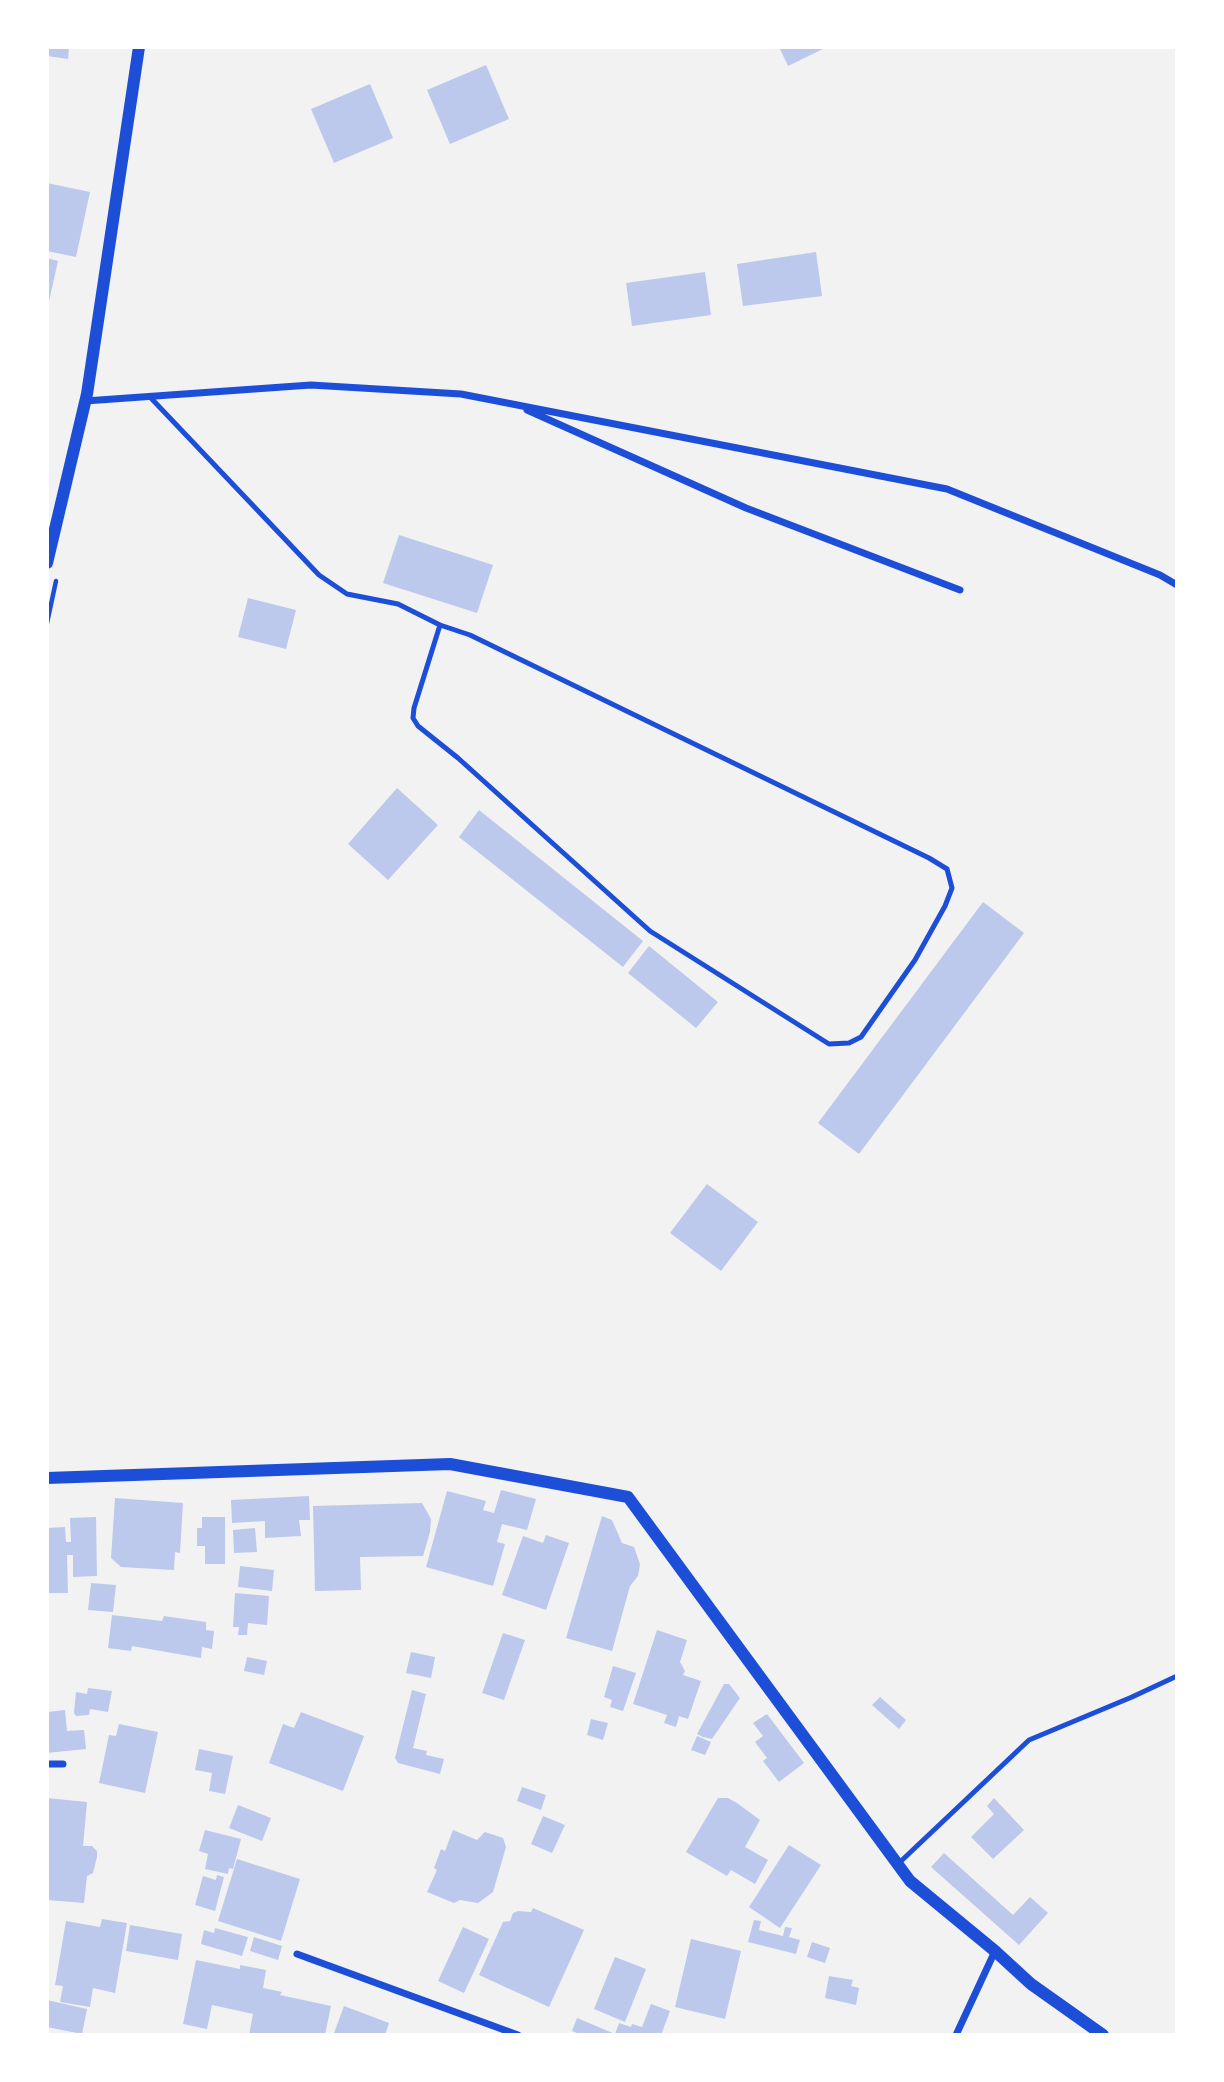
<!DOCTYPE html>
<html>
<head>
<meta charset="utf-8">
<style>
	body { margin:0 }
	#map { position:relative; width:1224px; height:2082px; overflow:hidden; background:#f2f2f2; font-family:"Fira Sans Condensed",sans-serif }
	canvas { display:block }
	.frame { position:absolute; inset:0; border:49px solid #fff; pointer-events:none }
</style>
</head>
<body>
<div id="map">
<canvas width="1224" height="2082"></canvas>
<div class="frame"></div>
</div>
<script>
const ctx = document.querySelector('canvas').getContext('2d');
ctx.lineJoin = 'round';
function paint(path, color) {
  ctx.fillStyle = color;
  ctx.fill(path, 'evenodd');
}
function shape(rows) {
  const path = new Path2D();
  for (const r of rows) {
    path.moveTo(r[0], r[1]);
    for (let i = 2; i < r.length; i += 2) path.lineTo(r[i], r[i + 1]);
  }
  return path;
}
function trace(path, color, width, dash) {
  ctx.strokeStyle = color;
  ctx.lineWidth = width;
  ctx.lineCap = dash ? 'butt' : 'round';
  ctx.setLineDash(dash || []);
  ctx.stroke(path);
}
const building = shape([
	[47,47,69,47,68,59,47,56],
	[779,47,827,47,788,66],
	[486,65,509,119,450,144,427,90],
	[370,84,393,138,334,163,311,109],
	[47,183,90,192,76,257,47,251],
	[816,252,822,296,743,306,737,264],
	[47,258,58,261,48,306,47,306],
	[705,272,711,315,632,326,626,283],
	[399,535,493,565,477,613,383,583],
	[248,598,296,610,286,649,238,637],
	[397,788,438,825,388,880,348,844],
	[479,810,643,941,623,967,459,837],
	[983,902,1024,933,859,1154,818,1123],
	[649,946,718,1002,696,1028,628,973],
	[707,1184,758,1222,721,1271,670,1233],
	[501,1490,536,1499,527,1530,502,1524,497,1542,505,1544,493,1586,426,1567,447,1491,486,1501,483,1510,494,1513],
	[309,1496,310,1520,299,1520,301,1536,265,1538,265,1521,232,1523,231,1500],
	[115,1498,183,1503,180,1553,175,1552,174,1570,121,1567,111,1558],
	[422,1503,431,1519,430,1532,423,1556,360,1557,361,1590,315,1591,313,1506],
	[602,1516,612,1520,622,1543,634,1547,640,1564,638,1576,630,1586,612,1651,566,1638],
	[96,1517,97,1576,73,1577,73,1555,67,1555,68,1593,47,1593,47,1528,65,1527,66,1542,71,1542,70,1518],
	[202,1517,225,1517,225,1564,205,1564,205,1546,197,1546,197,1528,202,1528],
	[255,1528,257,1552,234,1553,233,1530],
	[546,1535,569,1543,546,1610,502,1595,523,1536,543,1543],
	[240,1566,274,1570,272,1591,238,1587],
	[91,1583,116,1585,113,1612,88,1610],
	[235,1593,269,1596,267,1625,248,1623,247,1635,238,1635,239,1627,233,1627],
	[112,1615,162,1621,164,1616,206,1622,206,1630,214,1631,212,1649,202,1647,201,1658,132,1646,131,1651,108,1648],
	[657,1630,687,1640,680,1662,685,1671,683,1675,701,1681,688,1719,679,1716,676,1727,664,1723,667,1715,633,1704],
	[503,1633,525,1640,504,1700,482,1693],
	[411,1652,435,1657,431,1678,406,1673],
	[247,1657,267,1661,264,1675,244,1671],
	[613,1666,636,1673,623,1711,610,1707,612,1700,604,1697],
	[724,1684,729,1684,740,1698,712,1739,703,1737,697,1734],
	[88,1688,112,1691,108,1712,90,1709,89,1715,76,1716,74,1713,76,1692,87,1694],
	[412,1690,426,1694,413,1748,427,1751,426,1755,444,1759,440,1774,398,1763,395,1758],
	[880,1697,906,1720,899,1729,872,1705],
	[65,1710,67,1731,84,1730,86,1749,47,1753,47,1712],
	[301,1712,364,1736,343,1791,269,1763,283,1724,294,1728],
	[767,1714,804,1763,779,1782,763,1761,767,1758,755,1742,763,1736,753,1723],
	[591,1719,608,1723,603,1740,587,1735],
	[119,1724,158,1732,145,1793,99,1783,109,1735,116,1736],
	[697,1736,711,1742,705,1755,691,1750],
	[199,1749,233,1756,225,1794,209,1791,212,1773,195,1770],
	[522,1787,546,1795,541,1810,517,1801],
	[47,1798,87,1802,83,1846,92,1846,97,1851,97,1857,93,1873,87,1876,84,1903,47,1900],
	[718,1798,728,1798,737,1803,760,1820,745,1847,768,1860,755,1884,731,1870,727,1876,686,1852],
	[994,1798,1024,1830,993,1859,971,1837,994,1814,987,1806],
	[238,1805,271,1818,262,1841,229,1828],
	[543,1816,565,1825,552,1853,531,1844],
	[205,1830,241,1839,233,1869,229,1868,228,1874,205,1869,208,1854,199,1851],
	[453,1830,477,1840,485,1832,503,1838,506,1847,493,1892,478,1903,460,1900,454,1903,427,1892,437,1870,434,1868,441,1849,445,1851],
	[789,1845,821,1865,780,1928,749,1907],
	[944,1853,1013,1915,1030,1897,1048,1913,1019,1945,931,1867],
	[237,1859,300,1879,281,1941,218,1921],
	[217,1875,224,1877,215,1911,195,1905,203,1876,216,1880],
	[533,1908,584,1930,549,2007,479,1975,503,1922,510,1921,513,1913,518,1911,531,1912],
	[102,1919,127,1923,115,1993,93,1988,90,2007,60,2002,63,1986,55,1985,66,1921,100,1927],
	[754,1920,761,1921,759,1930,783,1936,785,1927,792,1928,789,1937,800,1940,796,1954,748,1942],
	[130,1925,182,1934,178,1960,126,1951],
	[463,1927,489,1939,464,1993,438,1981],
	[215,1928,248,1937,242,1956,201,1944,204,1930,214,1933],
	[254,1937,282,1946,278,1960,250,1951],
	[691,1939,741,1951,725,2019,675,2007],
	[812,1942,830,1948,825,1963,807,1957],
	[615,1957,646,1969,625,2022,594,2009],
	[196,1960,240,1969,240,1965,266,1970,263,1988,282,1992,280,1995,331,2006,325,2035,249,2035,253,2014,212,2005,207,2029,183,2024],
	[829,1976,853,1980,851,1986,859,1988,856,2005,825,1998],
	[47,2000,87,2009,82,2034,47,2027],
	[651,2004,670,2011,661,2035,582,2035,572,2031,577,2018,615,2034,619,2023,631,2027,632,2024,642,2027],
	[344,2006,389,2023,385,2035,334,2033]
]);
const path = shape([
	[47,623,56,581]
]);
const service = shape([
	[149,396,319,575,347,594,398,604,440,625,470,635,929,858,947,869,952,888,945,906,915,960,861,1037,849,1043,829,1044,650,931,458,758,418,726,413,718,414,708,440,625],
	[899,1863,1029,1740,1132,1697,1177,1676]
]);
const minor = shape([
	[85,401,311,385,461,394,947,489,1160,575,1177,585],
	[527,410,746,508,960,590],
	[47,1764,63,1764],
	[297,1954,518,2035],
	[956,2035,995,1951]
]);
const tertiary = shape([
	[47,563,87,394,139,47],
	[47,1478,450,1464,628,1497,910,1881,995,1951,1031,1984,1103,2035]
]);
paint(building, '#bdc9ec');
trace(path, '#1d4ed8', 4.5);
trace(service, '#1d4ed8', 5);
trace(minor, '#1d4ed8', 7);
trace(tertiary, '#1d4ed8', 12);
</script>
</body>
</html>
